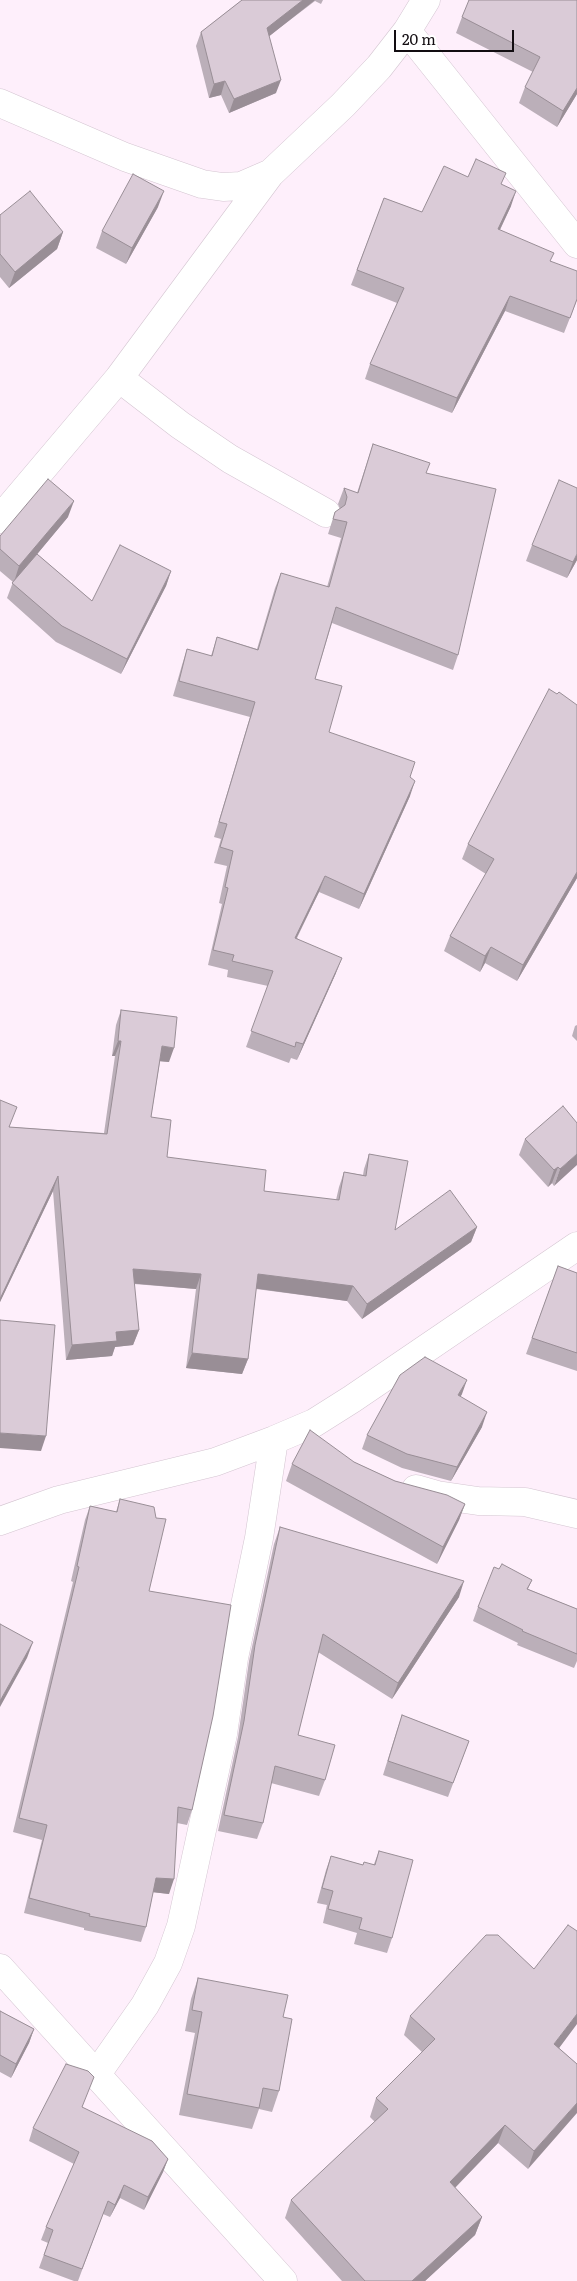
<!DOCTYPE html>
<html>
<head>
<meta charset="utf-8">
<style>
	body { margin:0 }
	#map { position:relative; width:577px; height:2281px; overflow:hidden; background:#feeffb; font-family:Literata,serif }
	canvas { display:block }
	.scale { position:absolute; left:394px; top:30px; width:120px; height:22px; box-sizing:border-box; border:2px solid #120d11; border-top:0; padding-left:6px; font-size:15px; line-height:18px; white-space:nowrap; color:#120d11; -webkit-text-stroke:4px #fff; paint-order:stroke }
</style>
</head>
<body>
<div id="map">
<canvas width="577" height="2281"></canvas>
<div class="scale">20 m</div>
</div>
<script>
const ctx = document.querySelector('canvas').getContext('2d');
ctx.lineJoin = 'round';
function shape(rows) {
  const path = new Path2D();
  for (const r of rows) {
    path.moveTo(r[0], r[1]);
    for (let i = 2; i < r.length; i += 2) path.lineTo(r[i], r[i + 1]);
  }
  return path;
}
function trace(path, color, width, dash) {
  ctx.strokeStyle = color;
  ctx.lineWidth = width;
  ctx.lineCap = dash ? 'butt' : 'round';
  ctx.setLineDash(dash || []);
  ctx.stroke(path);
}
function paint(path, color) {
  ctx.fillStyle = color;
  ctx.fill(path, 'evenodd');
}
const minor = shape([
	[407,31,577,244],
	[0,103,125,157,202,184,223,187,241,186,271,173,343,105,379,67,407,31,426,0],
	[119,378,180,425,230,459,326,513],
	[0,519,119,378,270,174],
	[416,1489,437,1495,478,1501,525,1502,577,1514],
	[0,1521,59,1500,215,1462,274,1440,314,1423,352,1399,577,1246],
	[0,1968,283,2281],
	[96,2075,145,2005,168,1963,181,1926,223,1734,234,1658,259,1538,274,1440]
]);
const wall = shape([
	[242,0,323,0,321,4,315,1,269,36,276,93,229,113,221,95,209,98,196,46,201,32],
	[577,0,577,94,557,127,519,103,525,87,533,72,456,33,462,17],
	[468,177,502,185,511,206,500,230,551,261,577,300,564,333,505,311,452,413,365,379,370,364,397,303,351,285,384,198,422,212],
	[158,207,126,264,96,248,102,231],
	[0,215,63,232,57,249,9,288,0,277],
	[373,444,426,473,458,655,453,670,332,623,315,679,329,732,410,777,410,796,359,909,319,892,297,938,336,973,297,1060,291,1058,289,1063,246,1047,268,986,227,977,228,970,208,965,222,904,219,903,227,866,214,863,221,839,214,837,250,717,173,696,182,665,187,649,211,656,217,637,257,649,275,588,281,573,327,587,341,538,328,534,335,512,340,509,338,504,344,488,357,493],
	[68,517,37,554,92,601,171,571,166,586,121,674,56,642,7,598,13,582,0,571,0,536],
	[532,545,577,560,567,578,526,561],
	[577,705,577,878,517,981,485,963,480,972,444,951,450,936,486,874,462,859,468,844],
	[121,1010,169,1062,160,1061,151,1117,167,1157,264,1191,336,1200,339,1187,344,1172,363,1175,364,1169,369,1154,395,1230,477,1227,471,1242,362,1319,347,1301,256,1289,248,1359,242,1374,186,1368,196,1289,134,1284,139,1330,133,1345,115,1347,112,1356,66,1360,53,1191,0,1302,0,1100,10,1127,104,1133,115,1056,112,1056,116,1025],
	[577,1025,577,1041,572,1036,575,1026],
	[577,1123,554,1186,552,1183,548,1187,519,1155,525,1139],
	[558,1266,577,1273,577,1371,526,1354],
	[462,1394,460,1397,482,1427,451,1481,402,1468,362,1449,367,1435],
	[354,1462,395,1481,465,1504,459,1520,437,1564,286,1481,292,1464],
	[120,1499,149,1591,192,1810,187,1825,177,1823,169,1894,153,1892,146,1927,141,1942,84,1930,84,1928,24,1913,42,1840,13,1832,73,1582,71,1581,85,1520,90,1506,116,1512],
	[280,1527,459,1597,392,1699,318,1652,298,1735,325,1780,319,1796,271,1783,263,1823,257,1839,218,1831,238,1737,249,1661,274,1544],
	[499,1569,532,1580,528,1589,577,1609,577,1661,574,1668,517,1645,518,1643,473,1621,478,1607],
	[402,1715,469,1741,448,1797,383,1775,397,1730],
	[379,1851,392,1938,387,1953,354,1944,357,1933,323,1923,327,1905,317,1903,326,1870,331,1856,363,1865,374,1864],
	[198,1978,283,2017,279,2091,272,2112,259,2109,252,2129,179,2115,195,2033,185,2031,191,1999],
	[0,2011,34,2029,29,2043,11,2078,0,2072],
	[410,2016,559,2048,577,2064,528,2169,498,2143,455,2188,482,2217,475,2235,425,2281,342,2281,285,2218,291,2200,375,2122,370,2117,376,2098,422,2052,404,2035],
	[82,2107,168,2159,163,2172,144,2210,120,2198,110,2217,103,2214,78,2281,74,2281,39,2268,48,2243,41,2240,46,2227,74,2164,29,2141,33,2128]
]);
const shadedWall = shape([
	[303,0,315,0,262,42,267,28],
	[281,80,276,93,229,113,234,99],
	[225,81,221,95,209,98,214,84],
	[577,88,577,94,557,127,563,111],
	[164,191,158,207,126,264,132,248],
	[516,191,511,206,493,244,498,229],
	[63,232,57,249,9,288,15,272],
	[510,296,505,311,452,413,457,398],
	[74,501,68,517,14,582,19,566],
	[577,554,577,560,567,578,573,562],
	[171,571,166,586,121,674,127,659],
	[415,781,410,796,359,909,364,894],
	[577,872,577,878,517,981,523,965],
	[325,876,319,892,289,953,295,938],
	[491,947,485,963,480,972,485,956],
	[342,958,336,973,297,1060,303,1044],
	[118,1041,121,1041,115,1056,112,1056],
	[162,1046,174,1048,169,1062,157,1061],
	[577,1154,577,1165,554,1186,560,1169],
	[558,1167,552,1183,548,1187,554,1170],
	[58,1176,53,1191,0,1302,0,1299],
	[477,1227,471,1242,362,1319,367,1304],
	[133,1269,201,1274,196,1289,128,1283],
	[258,1274,353,1286,347,1301,252,1288],
	[139,1330,133,1345,115,1347,112,1356,66,1360,72,1345,116,1332],
	[192,1353,248,1359,242,1374,186,1368],
	[467,1380,462,1394,453,1410,458,1395],
	[487,1412,482,1427,451,1481,457,1467],
	[0,1433,46,1436,41,1451,0,1448],
	[465,1504,459,1520,437,1564,443,1547],
	[464,1581,459,1597,392,1699,398,1683],
	[33,1642,27,1658,0,1707,0,1701],
	[156,1878,174,1879,169,1894,151,1892],
	[577,2014,577,2024,548,2063,554,2044],
	[34,2029,29,2043,11,2078,16,2064],
	[577,2103,577,2113,528,2169,534,2151],
	[505,2125,498,2143,443,2200,450,2182],
	[168,2159,163,2172,144,2210,148,2197],
	[124,2185,120,2198,110,2217,115,2205],
	[482,2217,475,2235,425,2281,412,2281]
]);
const building = shape([
	[242,0,303,0,267,28,281,80,234,99,225,81,214,84,201,32,242,0],
	[469,0,577,0,577,88,563,111,525,87,540,57,462,17,469,0],
	[476,159,506,173,501,184,516,191,498,229,554,253,550,261,577,271,577,299,570,318,510,296,457,398,370,364,404,288,357,270,384,198,422,212,444,166,468,177,476,159],
	[133,174,164,191,132,248,102,231,133,174],
	[30,191,63,232,15,272,0,254,0,215,30,191],
	[373,444,430,463,426,473,496,489,458,655,336,607,315,679,342,686,329,732,415,762,410,777,415,781,364,894,325,876,295,938,342,958,303,1044,296,1042,295,1047,251,1031,273,971,232,961,234,955,213,950,228,888,225,887,233,851,220,847,227,824,219,822,255,702,179,681,187,649,212,656,217,637,258,650,281,573,329,587,347,522,333,519,335,512,345,505,347,497,344,488,358,493,373,444],
	[48,479,74,501,19,566,0,549,0,536,48,479],
	[559,480,577,488,577,554,573,562,532,545,559,480],
	[120,545,171,571,127,659,62,626,12,583,37,554,92,601,120,545],
	[549,689,557,694,559,692,577,705,577,872,523,965,491,947,485,956,450,936,494,859,468,844,549,689],
	[121,1010,177,1017,174,1048,162,1046,151,1117,171,1120,167,1157,266,1170,264,1191,339,1200,344,1172,366,1176,369,1154,408,1161,395,1230,450,1190,477,1227,367,1304,353,1286,258,1274,248,1359,192,1353,201,1274,133,1269,139,1330,116,1332,117,1341,72,1345,58,1176,0,1299,0,1100,17,1107,9,1127,107,1134,121,1041,118,1041,121,1010],
	[563,1106,577,1123,577,1154,560,1169,558,1167,554,1170,525,1139,563,1106],
	[558,1266,577,1273,577,1353,532,1338,558,1266],
	[0,1320,55,1325,46,1436,0,1433,0,1320],
	[425,1357,467,1380,458,1395,487,1412,457,1467,407,1454,367,1435,400,1375,425,1357],
	[310,1430,354,1462,395,1481,447,1495,465,1504,443,1547,292,1464,310,1430],
	[120,1499,154,1507,156,1518,166,1519,149,1591,231,1605,213,1716,192,1810,178,1807,174,1879,156,1878,146,1927,89,1916,90,1914,29,1898,47,1825,19,1818,79,1567,77,1566,90,1506,117,1512,120,1499],
	[280,1527,464,1581,398,1683,323,1634,298,1735,335,1745,325,1780,275,1766,263,1823,224,1815,244,1721,255,1645,280,1527],
	[502,1564,532,1580,527,1589,577,1609,577,1654,522,1631,523,1630,478,1607,494,1567,499,1569,502,1564],
	[0,1624,33,1642,0,1701,0,1624],
	[402,1715,469,1741,453,1783,388,1761,402,1715],
	[379,1851,413,1860,392,1938,359,1929,362,1918,328,1909,333,1891,322,1888,331,1856,363,1865,364,1862,375,1865,379,1851],
	[568,1925,577,1931,577,2014,554,2044,577,2064,577,2103,534,2151,505,2125,450,2182,482,2217,412,2281,365,2281,291,2200,388,2109,376,2098,435,2039,410,2016,486,1935,498,1935,534,1969,568,1925],
	[198,1978,288,1995,283,2017,292,2019,279,2091,263,2088,259,2108,187,2094,202,2012,192,2010,198,1978],
	[0,2011,34,2029,16,2064,0,2055,0,2011],
	[66,2064,88,2071,94,2077,82,2107,152,2141,168,2159,148,2197,124,2185,115,2205,108,2201,82,2269,44,2255,53,2230,46,2227,79,2152,33,2128,66,2064]
]);
trace(minor, '#d4c5d1', 29);
trace(minor, '#fff', 28);
paint(wall, '#bbafb9');
paint(shadedWall, '#998e96');
paint(building, '#dacbd7');
trace(building, '#998e96', 1);
</script>
</body>
</html>
